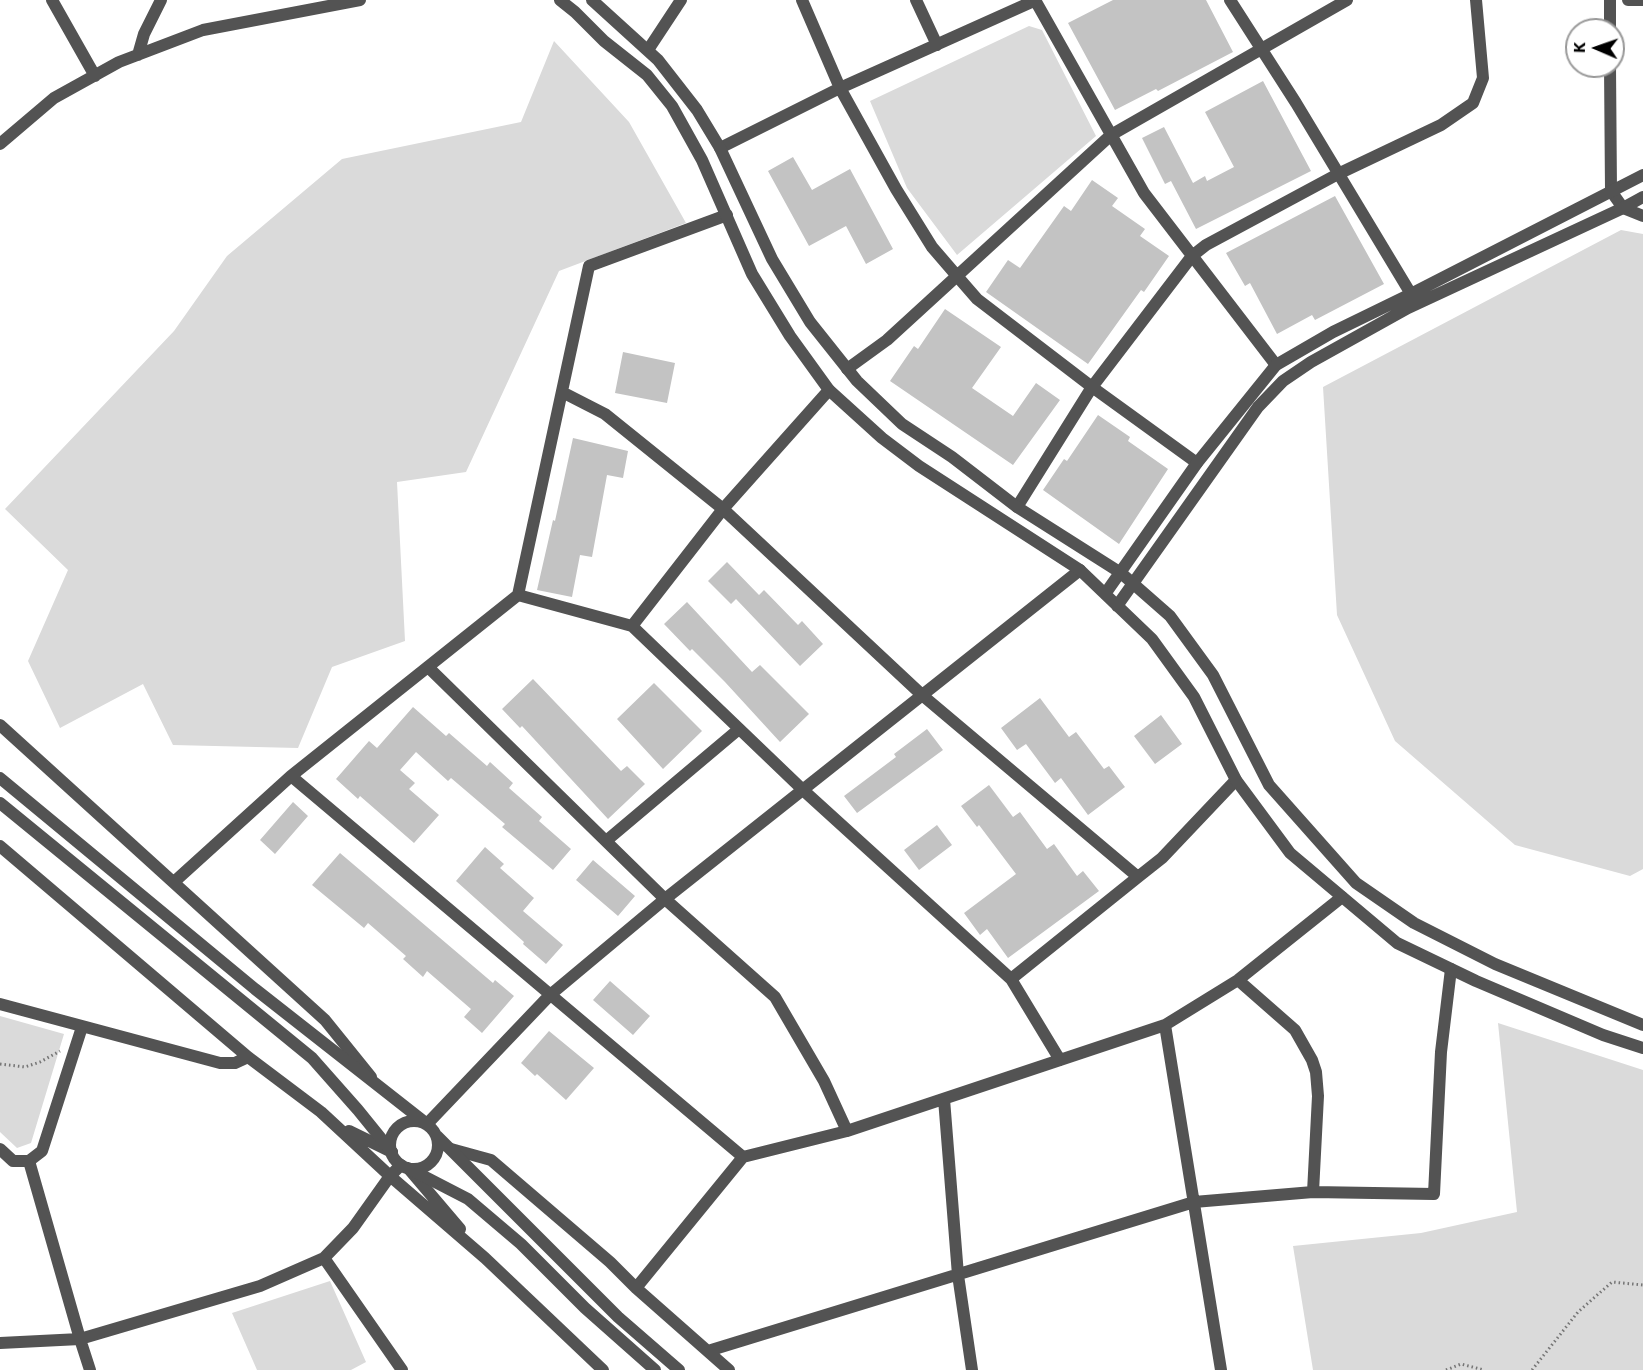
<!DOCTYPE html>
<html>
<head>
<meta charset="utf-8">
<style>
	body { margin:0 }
	#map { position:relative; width:1643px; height:1370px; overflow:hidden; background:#fff; font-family:Commissioner,sans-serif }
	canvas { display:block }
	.north { position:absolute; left:1565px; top:18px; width:60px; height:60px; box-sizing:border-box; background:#fff; border:2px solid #999; border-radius:50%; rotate:272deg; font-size:16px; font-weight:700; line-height:24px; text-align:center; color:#000 }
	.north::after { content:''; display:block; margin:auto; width:21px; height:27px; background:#000; clip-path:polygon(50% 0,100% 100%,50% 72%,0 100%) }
</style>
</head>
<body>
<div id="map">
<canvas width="1643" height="1370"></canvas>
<div class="north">K</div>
</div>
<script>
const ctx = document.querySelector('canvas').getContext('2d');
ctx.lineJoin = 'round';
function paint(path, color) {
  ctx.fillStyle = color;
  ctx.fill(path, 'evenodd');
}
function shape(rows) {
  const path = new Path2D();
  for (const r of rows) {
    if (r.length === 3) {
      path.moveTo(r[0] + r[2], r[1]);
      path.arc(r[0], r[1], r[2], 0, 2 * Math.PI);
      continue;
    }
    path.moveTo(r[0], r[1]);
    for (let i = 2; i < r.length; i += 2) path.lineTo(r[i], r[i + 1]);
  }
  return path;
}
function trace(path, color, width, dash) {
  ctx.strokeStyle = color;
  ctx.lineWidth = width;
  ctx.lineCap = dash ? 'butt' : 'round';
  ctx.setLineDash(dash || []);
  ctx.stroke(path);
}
const green = shape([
	[1029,26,1042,30,1096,136,957,255,907,188,870,101],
	[554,41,629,122,686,223,559,271,466,472,397,482,405,641,332,667,298,748,173,745,143,684,60,728,28,661,68,570,5,509,174,331,227,256,342,159,521,122],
	[1621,230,1643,234,1643,869,1630,876,1515,845,1395,741,1337,615,1323,387],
	[0,1016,64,1034,31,1143,17,1148,0,1132],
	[1498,1023,1643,1070,1643,1370,1313,1370,1293,1246,1421,1233,1517,1212],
	[330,1281,366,1362,351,1370,257,1370,232,1313]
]);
const building = shape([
	[1113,0,1206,0,1233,52,1158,91,1156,89,1115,110,1068,23],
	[1263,81,1311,171,1196,229,1171,181,1165,184,1142,138,1164,127,1193,183,1205,176,1207,181,1234,167,1205,112],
	[793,157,812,190,850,169,893,249,866,264,846,226,809,246,768,171],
	[1092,180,1118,198,1112,206,1145,229,1140,236,1169,256,1144,292,1141,290,1088,364,986,292,1008,260,1020,268,1064,206,1071,211],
	[1335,196,1384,284,1315,320,1312,315,1277,334,1250,283,1245,286,1226,253],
	[945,309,1001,347,972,388,1013,416,1036,383,1060,400,1013,465,890,381,914,346,918,349],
	[623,352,675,363,667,403,615,393],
	[1098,415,1130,437,1128,441,1168,469,1119,544,1043,490,1064,459,1067,461],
	[573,438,628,451,623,478,607,475,592,557,580,555,572,597,537,590,553,520,555,521],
	[727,562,759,595,764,590,798,625,802,621,823,644,800,666,736,599,731,604,708,581],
	[687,602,752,672,760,665,809,714,780,742,725,682,692,649,690,651,664,624],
	[533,679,621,771,627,766,645,784,608,819,522,726,520,728,502,709],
	[654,683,702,731,663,769,617,719],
	[1040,698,1069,737,1076,732,1104,769,1109,766,1125,787,1088,815,1061,778,1055,783,1026,744,1017,750,1001,728],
	[413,707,446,736,449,733,487,766,490,762,513,783,509,788,542,817,539,821,571,849,553,870,502,827,505,824,451,778,448,781,416,752,400,770,415,783,409,789,439,815,414,843,360,796,358,799,336,779,369,741,377,748],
	[1161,715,1182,744,1155,764,1134,736],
	[927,729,943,750,857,813,844,796,896,757,894,754],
	[989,785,1013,817,1020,812,1047,849,1054,844,1077,876,1083,871,1099,891,1008,958,987,929,980,935,964,913,1016,874,979,825,977,827,961,806],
	[293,802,308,816,275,854,260,840],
	[937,825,952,845,919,870,904,850],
	[485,847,504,864,500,868,534,898,523,911,563,945,546,964,523,944,524,942,456,881],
	[340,853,493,983,495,980,514,996,482,1033,464,1017,471,1009,427,971,423,977,403,959,406,956,368,923,364,928,312,885],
	[593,860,635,896,618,916,576,880],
	[610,981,650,1016,633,1035,593,1000],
	[549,1031,594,1068,566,1100,537,1074,535,1076,521,1063]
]);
const path = shape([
	[0,1064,25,1067,40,1062,60,1051],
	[1446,1370,1461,1364,1484,1370],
	[1532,1370,1578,1312,1612,1282,1643,1285]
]);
const minor = shape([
	[52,0,95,76],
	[802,0,840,88,896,189,932,247,957,276,977,299,1092,387,1197,463],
	[916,0,937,45],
	[1035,0,1144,193,1276,365],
	[1230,0,1296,103,1411,294],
	[1610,0,1610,30],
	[1628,0,1643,0],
	[648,50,681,0],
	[138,55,144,34,161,0],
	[1610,66,1611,191,1623,208,1643,216],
	[0,144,54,98,119,62,203,30,360,0],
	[720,148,840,88,1036,0],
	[847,369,887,340,1111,135,1347,0],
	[562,392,605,414,723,509,922,695,1138,877,1162,858,1236,780],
	[1017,507,1092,387,1192,256,1206,245,1338,174,1441,125,1473,103,1483,78,1476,0],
	[518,595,632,626,803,790,1011,979,1060,1060],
	[632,626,723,509,829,390],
	[428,667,665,899,775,997,824,1081,847,1131],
	[0,725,325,1020,371,1077],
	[291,776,743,1157,847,1131,1165,1025,1238,980,1342,897],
	[606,841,739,729],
	[0,846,248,1057,321,1112,390,1176,401,1165],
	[174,882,291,776,518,595,589,266,727,215],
	[1011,979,1138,877],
	[1238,980,1295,1030,1312,1060,1316,1072,1318,1096,1313,1192],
	[0,1004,220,1063,235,1063,248,1057],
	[1165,1025,1221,1370],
	[944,1099,958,1275,972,1370],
	[427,1124,550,995,665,899,1080,570],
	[349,1131,392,1152],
	[0,1149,13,1161,29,1161,42,1151,82,1027],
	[451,1149,491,1160,610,1262,636,1288,729,1370],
	[409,1169,460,1229],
	[324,1258,402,1370],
	[636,1288,743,1157],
	[0,1343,80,1339,29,1161],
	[708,1351,1194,1202,1313,1192,1434,1194,1441,1052,1451,969],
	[90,1370,80,1339,260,1286,324,1258,353,1228,390,1176,485,1258,603,1370]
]);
const tertiary = shape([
	[560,0,575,12,604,41,647,75,672,106,702,160,752,274,790,336,829,390,882,438,919,466,1080,570,1152,639,1194,697,1236,780,1290,853,1397,943,1476,981,1603,1035,1643,1048],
	[592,0,658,60,697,110,720,148,772,259,810,322,857,381,902,424,952,457,1017,507,1121,573,1170,616,1213,675,1269,785,1356,883,1414,923,1495,964,1643,1025],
	[1105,594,1197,463,1276,365,1333,332,1411,294,1643,175],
	[1117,606,1258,407,1283,381,1311,362,1408,308,1623,208,1643,197],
	[0,778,255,989,427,1124],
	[0,803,312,1058,358,1110,392,1152],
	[414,1145,24],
	[437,1136,618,1317,679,1370],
	[408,1168,468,1199,521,1244,585,1308,655,1370]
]);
paint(green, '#dadada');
paint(building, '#c3c3c3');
trace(path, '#757575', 3, [1.5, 3]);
trace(minor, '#535353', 12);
trace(tertiary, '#535353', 12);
</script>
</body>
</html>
